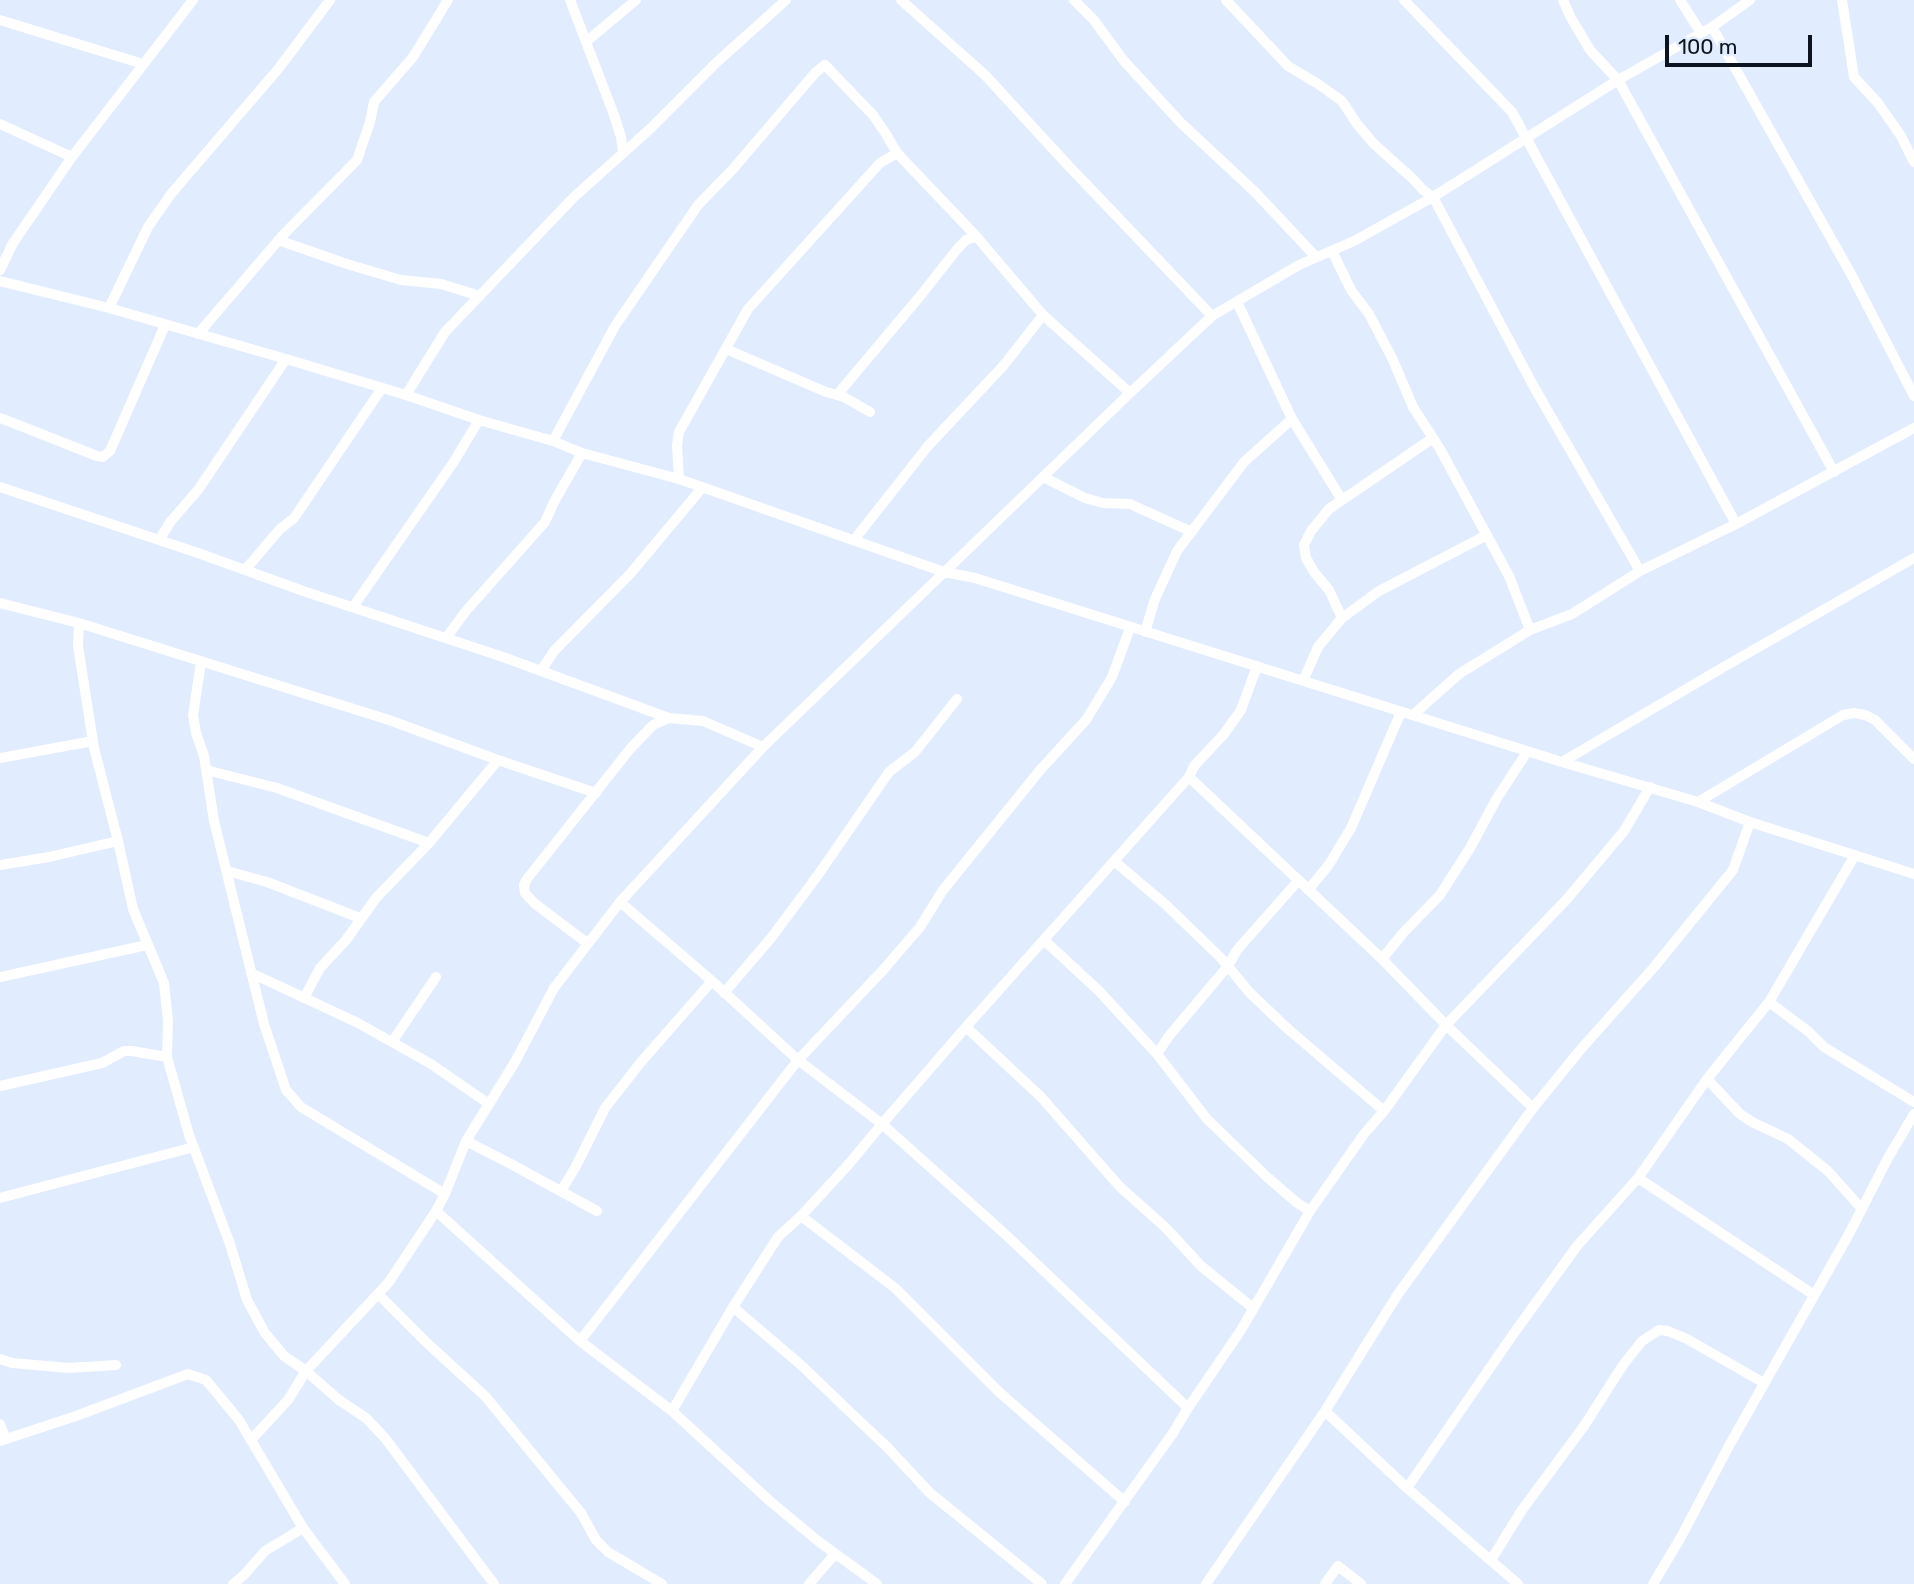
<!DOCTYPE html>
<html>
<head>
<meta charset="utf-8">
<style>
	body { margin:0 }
	#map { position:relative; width:1914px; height:1584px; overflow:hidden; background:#e1ecff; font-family:Rubik,sans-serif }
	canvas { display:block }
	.scale { position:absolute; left:1665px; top:35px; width:147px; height:32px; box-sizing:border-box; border:4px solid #0e141f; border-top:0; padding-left:9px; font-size:21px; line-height:24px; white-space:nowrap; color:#0e141f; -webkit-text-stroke:5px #e1ecff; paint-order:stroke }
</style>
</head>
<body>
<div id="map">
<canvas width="1914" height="1584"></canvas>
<div class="scale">100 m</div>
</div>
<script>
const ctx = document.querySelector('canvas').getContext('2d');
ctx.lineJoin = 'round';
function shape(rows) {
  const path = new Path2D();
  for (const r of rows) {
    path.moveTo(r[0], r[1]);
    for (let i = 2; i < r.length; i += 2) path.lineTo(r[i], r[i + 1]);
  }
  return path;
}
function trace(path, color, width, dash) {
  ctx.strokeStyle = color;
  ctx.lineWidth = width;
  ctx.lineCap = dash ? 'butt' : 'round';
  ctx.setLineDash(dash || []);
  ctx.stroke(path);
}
const minor = shape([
	[570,0,614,115,621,137,623,153],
	[901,0,985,75,1064,161,1212,316],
	[1074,0,1093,19,1124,61,1181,123,1255,192,1316,257],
	[1226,0,1288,66,1318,84,1342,101,1357,124,1374,144,1413,179,1423,190,1433,197,1534,387,1640,571],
	[1404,0,1512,112,1736,524],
	[1563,0,1570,16,1590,50,1618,80,1834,472],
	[1680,0,1701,33],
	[1842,0,1854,77,1878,103,1901,136,1914,162],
	[0,20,143,64],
	[1712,27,1851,274,1914,396],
	[586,42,636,0],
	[0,124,72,157],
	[278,240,347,264,401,280,441,284,480,296],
	[1332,251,1351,290,1369,314,1393,360,1413,407,1440,449,1509,576,1530,630],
	[0,270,13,243,72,157,193,0],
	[0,281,109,308,286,359,406,395,479,420,553,441,582,453,679,479,944,572,975,578,1562,762,1698,802,1750,822,1914,874],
	[1237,302,1292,419,1342,500],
	[109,308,148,227,171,194,279,68,330,0],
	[198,334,283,235,357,160,370,122,374,102,413,57,448,0],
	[726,349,826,392,844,397,870,412],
	[406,395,445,332,574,197,650,129,717,62,786,0],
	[837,395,921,295,958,248,966,240,976,236],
	[0,418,97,456,103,457,110,451,165,325],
	[553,441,615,326,698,205,733,169,815,73,825,65,873,115,886,134,897,153,976,236,1043,315,1130,393],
	[1043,477,1085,498,1103,503,1130,504,1192,532],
	[679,479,677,445,679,432,748,309,880,163,897,153],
	[0,487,198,553,306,592,503,657,669,718],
	[159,540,171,521,198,490,286,359],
	[854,540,928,446,1004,365,1043,315],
	[245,570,280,529,294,518,382,388],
	[0,603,79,623,78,646,94,748,118,841,133,909,164,983,168,1021,167,1057,189,1135,230,1244,247,1300,265,1333,284,1356,306,1371,339,1400,366,1418,385,1438,494,1584],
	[353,607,453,463,479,420],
	[1342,618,1329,590,1314,572,1306,558,1304,545,1311,531,1329,509,1433,438],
	[79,623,389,720,498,760,596,793],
	[1145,632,1155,599,1177,551,1244,462,1292,419],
	[446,638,466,611,545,522,554,502,582,453],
	[201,662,193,715,196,733,204,756,214,821,264,1024,286,1090,301,1107,445,1194],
	[541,671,554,651,630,574,702,488],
	[1303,681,1318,647,1342,618,1379,591,1487,535],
	[1413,715,1459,674,1530,630,1572,614,1640,571,1736,524,1914,428],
	[0,758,93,741],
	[1562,762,1722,668,1914,558],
	[206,770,277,788,429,843],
	[1189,777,1194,766,1224,734,1241,710,1257,666],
	[1698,802,1843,715,1854,713,1865,715,1875,720,1914,759],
	[1114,861,1165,904,1221,958,1250,993,1288,1029,1384,1111],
	[0,865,49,857,118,841],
	[227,871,267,882,360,918],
	[1308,890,1328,866,1351,828,1401,712],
	[620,902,712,981,798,1060,882,1124,1005,1234,1188,1408],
	[1044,940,1099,991,1157,1054,1207,1119,1266,1176,1296,1202,1310,1211],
	[587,943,534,903,525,893,524,885,527,879,630,749,653,725,669,718,703,721,763,747],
	[1382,959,1403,933,1440,895,1470,848,1497,798,1527,752],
	[251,973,358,1023,431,1064,489,1104],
	[0,977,147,945],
	[724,993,771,938,818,875,889,772,915,752,957,699],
	[304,998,320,968,346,940,376,898,429,843,498,760],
	[1769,1002,1809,1032,1824,1047,1914,1102],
	[966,1027,1041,1097,1120,1187,1165,1227,1201,1266,1253,1308],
	[392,1042,436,977],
	[1157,1054,1169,1036,1228,966,1237,950,1298,881],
	[1707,1079,1740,1114,1752,1122,1788,1139,1828,1171,1862,1209],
	[0,1086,102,1063,124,1051,132,1051,167,1057],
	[466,1141,511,1164,597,1211],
	[1638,1178,1814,1295],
	[561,1191,575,1168,605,1108,641,1062,712,981],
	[0,1198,194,1147],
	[436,1211,580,1341,672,1411,771,1502,818,1541,877,1584],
	[801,1216,895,1288,999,1392,1125,1502],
	[378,1294,427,1343,485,1396,581,1513,596,1540,608,1552,662,1584],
	[733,1307,801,1365,852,1414,887,1447,930,1493,1042,1584],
	[580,1341,798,1060,884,969,920,927,943,890,1041,769,1086,720,1112,677,1130,628],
	[0,1359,12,1363,69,1368,116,1365],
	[672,1411,733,1307,778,1237,801,1216,848,1165,882,1124,966,1027,1189,777,1382,959,1446,1025,1533,1108],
	[1325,1411,1407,1488,1518,1584],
	[0,1424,6,1439],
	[251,1440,288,1400,306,1371,389,1282,436,1211,445,1194,466,1141,515,1062,554,988,620,902,763,747,1130,393,1212,316,1299,265,1354,241,1433,197,1618,80,1712,27,1750,0],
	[0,1441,76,1416,188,1374,206,1380,239,1420,303,1528,345,1584],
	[1407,1488,1514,1333,1577,1246,1638,1178,1707,1079,1769,1002,1855,855],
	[1491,1560,1522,1510,1584,1426,1623,1365,1642,1341,1659,1330,1668,1331,1687,1339,1764,1383],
	[233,1584,244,1575,265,1551,303,1528],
	[809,1584,835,1554],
	[1065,1584,1173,1433,1188,1408,1241,1330,1310,1211,1364,1134,1384,1111,1446,1025,1567,899,1624,831,1650,787],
	[1206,1584,1325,1411,1398,1294,1533,1108,1581,1049,1655,966,1733,870,1750,822],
	[1325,1584,1338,1566,1361,1584],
	[1653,1584,1681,1537,1730,1444,1849,1234,1888,1158,1914,1114]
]);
trace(minor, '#fff', 10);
</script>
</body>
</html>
